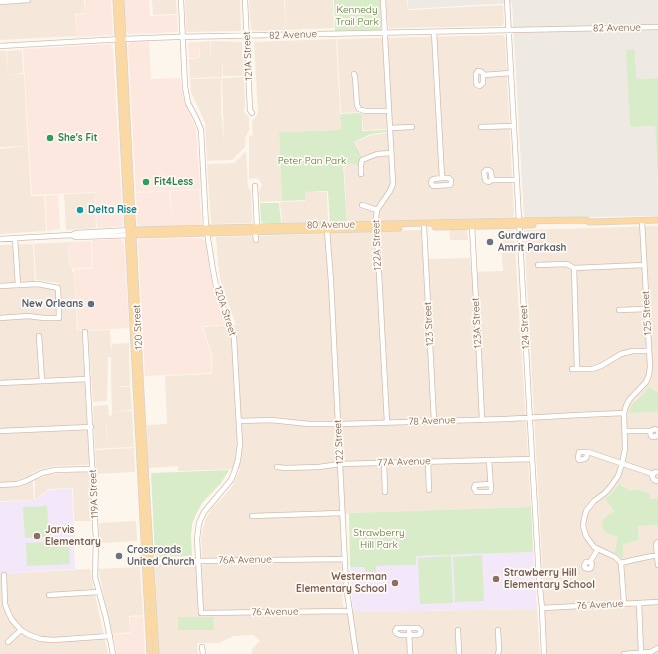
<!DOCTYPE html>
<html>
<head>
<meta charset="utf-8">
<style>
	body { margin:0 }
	canvas { display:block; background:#fdf6ec }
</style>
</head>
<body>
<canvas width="658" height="654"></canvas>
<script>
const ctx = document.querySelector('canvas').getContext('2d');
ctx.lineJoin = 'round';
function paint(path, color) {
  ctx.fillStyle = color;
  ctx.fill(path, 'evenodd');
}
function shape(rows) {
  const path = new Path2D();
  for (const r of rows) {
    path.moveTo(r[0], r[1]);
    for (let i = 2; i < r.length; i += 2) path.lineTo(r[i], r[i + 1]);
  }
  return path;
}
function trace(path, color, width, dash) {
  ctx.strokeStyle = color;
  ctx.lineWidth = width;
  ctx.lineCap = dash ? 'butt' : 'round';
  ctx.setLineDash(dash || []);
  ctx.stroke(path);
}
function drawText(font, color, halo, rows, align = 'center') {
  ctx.font = font + ' Quicksand,sans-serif';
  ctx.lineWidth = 3.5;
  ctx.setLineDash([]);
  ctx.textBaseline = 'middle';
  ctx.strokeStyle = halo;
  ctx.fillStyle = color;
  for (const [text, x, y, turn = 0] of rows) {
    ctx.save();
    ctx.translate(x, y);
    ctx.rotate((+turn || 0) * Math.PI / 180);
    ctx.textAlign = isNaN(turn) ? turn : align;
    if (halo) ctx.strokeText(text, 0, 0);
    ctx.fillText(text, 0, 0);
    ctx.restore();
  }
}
const residential = shape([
	[0,0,84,0,85,13,75,14,77,36,0,40],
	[152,0,176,0,177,14,153,15],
	[185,0,240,0,241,29,240,31,187,32,186,30],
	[249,0,284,0,286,30,253,31,251,29],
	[285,0,333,0,334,28,286,30],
	[386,0,407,0,408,10,503,5,504,24,502,26,390,28,388,25],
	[503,35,505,38,514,215,512,217,347,222,344,163,358,165,359,161,362,157,355,142,372,135,387,133,387,129,363,130,362,113,361,112,341,113,337,39],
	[336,39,341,130,279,132,282,201,260,202,259,191,262,185,258,178,249,179,249,136,253,135,252,121,258,114,254,42],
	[210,41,211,58,211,41,242,42,244,76,223,76,222,57,222,77,190,78,189,59,201,58,200,58,199,42],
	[22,50,23,73,8,75,24,74,28,146,0,147,0,51,6,51,8,72,7,51],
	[244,77,245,105,244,111,245,114,249,117,249,130,246,136,245,140,242,140,246,140,245,147,232,160,207,161,205,122,196,103,191,92,190,79,221,78,221,111,224,142,222,78],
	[28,146,31,196,44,196,46,231,0,234,0,149],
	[246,151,248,186,251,192,252,222,250,223,213,224,211,223,207,164,234,163],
	[305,192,327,192,328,222,282,223,280,202,305,201],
	[95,193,96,228,66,230,64,194],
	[658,226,658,391,657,391,649,387,644,393,636,399,629,413,658,412,658,499,650,499,630,491,619,484,613,492,605,499,614,511,605,517,609,534,618,537,619,555,623,558,623,544,639,540,638,526,658,525,658,654,547,654,524,230],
	[421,230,423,259,470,258,471,272,503,271,500,230,514,230,531,507,349,513,340,517,343,606,354,612,537,609,540,654,252,654,252,649,260,641,254,635,233,636,219,643,197,643,198,654,159,654,155,566,203,565,201,539,203,527,206,518,212,508,225,495,233,485,240,469,178,471,178,466,148,468,147,425,167,424,165,376,212,374,212,355,203,327,236,325,226,297,220,278,218,263,216,237,322,234,333,232],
	[449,230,467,230,468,240,450,240],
	[68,242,69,265,71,266,72,272,74,272,77,331,82,331,89,463,87,465,55,466,42,469,32,473,34,500,0,501,0,245,33,244,35,286,52,288,59,284,71,283,59,284,58,283,36,280,34,244],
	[110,330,111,353,112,344,129,343,130,386,113,387,130,387,132,410,112,412,111,379,111,357,108,357,107,401,93,402,88,331],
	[108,405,109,416,112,415,112,412,132,411,134,447,108,448,107,425,108,424,106,425,108,448,95,449,93,406],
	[134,448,135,472,96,474,95,450],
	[87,472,89,474,92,521,74,521,73,488,49,489,35,500,35,480,51,474],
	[136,521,137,541,100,543,99,523],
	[140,567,143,615,129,616,130,632,112,634,98,569],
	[90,569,92,581,108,654,0,654,0,574]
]);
const commercial = shape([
	[85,0,111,0,113,35,77,37,76,15,85,14],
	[123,0,149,0,150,16,177,15,178,32,129,34,126,31],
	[149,41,151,79,180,78,181,87,185,103,196,129,200,189,136,192,128,46,130,42],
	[189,42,199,42,199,58,189,58,188,44],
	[110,44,113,49,123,226,97,228,95,192,32,195,23,49],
	[199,190,202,223,199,225,172,226,170,191],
	[169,191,172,226,141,226,137,224,136,193],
	[58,195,60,229,47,231,45,196],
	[202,238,205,241,212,284,226,325,202,326,211,355,211,373,145,376,138,242,139,239],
	[120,239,123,241,124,243,129,328,78,331,74,270,93,268,92,240],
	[91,241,92,267,72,269,71,266,70,265,68,242],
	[143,616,145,654,117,654,113,635,130,633,130,617]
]);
const industrial = shape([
	[408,0,658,0,658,78,636,79,635,50,626,50,633,127,655,126,658,183,658,216,524,218,512,3,408,9]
]);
const education = shape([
	[72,488,75,569,0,574,0,502,36,500,49,490],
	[533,552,537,609,353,612,350,567,416,565,416,556]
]);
const green = shape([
	[334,0,380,0,381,30,335,31],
	[635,49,636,79,658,78,658,183,655,126,632,127,630,125,626,50],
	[359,113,362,114,362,131,386,130,387,132,371,134,354,142,362,157,359,161,358,165,343,163,347,224,330,224,328,191,305,192,305,200,282,201,279,132,341,130,340,114],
	[260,203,279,203,281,223,263,223,261,221],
	[649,387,656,391,658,391,658,412,629,413,631,407,634,402,644,393],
	[229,470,221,483,203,502,197,512,192,524,191,536,192,556,155,557,151,473],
	[619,484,630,491,637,489,650,494,650,499,658,499,658,525,638,526,639,540,623,544,623,559,615,552,618,537,609,534,603,530,602,523,605,517,614,511,605,499,613,492],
	[47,506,49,537,25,538,23,507],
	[531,507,533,552,416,556,416,565,376,566,376,572,365,572,365,567,350,567,349,513],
	[69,541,70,564,27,566,26,543],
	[482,555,484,601,455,602,453,557],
	[451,556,453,603,420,604,418,558],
	[178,617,213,617,214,630,178,630]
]);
const minor = shape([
	[181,0,185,87,188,103,196,118,201,130,206,226,213,270,216,286,234,338,240,444,238,460,234,473,231,480,204,512,199,523,197,539,201,613,349,611],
	[245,0,250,110,252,113],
	[383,0,393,184,390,191,377,210,376,217,387,422],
	[507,0,530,422,539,579,542,608,544,654],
	[0,2,28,0],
	[434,32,442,178,434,179,432,180,431,183,433,186,450,185,451,183,451,180,449,178,442,178],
	[0,46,123,39,175,37,658,27],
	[478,71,482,72,483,74,483,83,480,86,477,85,476,83,476,74,478,71],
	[354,74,355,77,357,105,359,109,365,111,389,111],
	[483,75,511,73],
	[481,127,514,126],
	[390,128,412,127],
	[486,170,489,170,491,172,492,180,489,182,486,181,485,179,484,172,486,170],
	[361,174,361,165,362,160,377,154,391,153],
	[492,180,517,180],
	[255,186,257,227],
	[362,205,377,210],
	[472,226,479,357,482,419],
	[424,227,434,421],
	[327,230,331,282,346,585,356,654],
	[255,232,256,240],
	[72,235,76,233,132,230],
	[15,238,18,285],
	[0,239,72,235,76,237,132,235],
	[538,265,567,264,574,268,644,265],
	[574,268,577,369],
	[0,286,38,284,58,288,59,318,44,318,28,316,0,318],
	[619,310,647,309],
	[85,332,96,540,95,577,106,618,113,654],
	[39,336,42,381],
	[572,369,592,369,601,366,621,354,633,351,649,351],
	[0,383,88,379],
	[239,421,271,420,309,424,342,424,506,419,579,415,624,413],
	[0,431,91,427],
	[625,431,650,431,655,429,658,431,658,432],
	[650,431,651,436,653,437,657,436,658,435],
	[588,452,586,458,584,459,579,460,578,458,579,452,588,452,653,474],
	[489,460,491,490,490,492,476,492,474,488,475,485,490,484],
	[428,461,429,490],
	[384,463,385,492],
	[277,467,285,468,319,467,340,464,532,459],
	[658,472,655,472,652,476,654,480,658,481],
	[0,485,17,484,26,481,42,473,55,470,93,469],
	[252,516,342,513],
	[658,542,656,544,658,565],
	[590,562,592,564,591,568,589,569,585,568,584,566,586,562,590,562,598,549],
	[148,563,198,561,344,559],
	[621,563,633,560,657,555],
	[4,575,5,604,8,612,12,620,21,630,29,635,41,639,53,640,110,636],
	[49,595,99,592],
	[639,603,641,653],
	[624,604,621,563,615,557,594,547,586,536,583,526,584,519,586,511,594,501,605,493,611,486,618,476,622,464,625,449,624,413,626,406,629,400,646,382,649,375,650,366,642,221],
	[542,608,658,602],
	[397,628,418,628,421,631,420,634,417,635,400,635,396,633,395,631,397,628],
	[409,628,410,654],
	[458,630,459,654],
	[8,642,21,630],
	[202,647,203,654],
	[498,654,499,650,498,630],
	[624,654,651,652,658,648]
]);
const major = shape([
	[116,0,150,654],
	[121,0,142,414,156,654],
	[435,227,533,225],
	[133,230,512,221,586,220,590,222,658,220],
	[133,235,399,228]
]);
const markers = [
	[50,138,4,"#2e9e5b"],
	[146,182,4,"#2e9e5b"],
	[80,210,4,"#0f9aa8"],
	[490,242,4,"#6b7280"],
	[91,304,4,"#5c6f8a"],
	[37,536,4,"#8d6e63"],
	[119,556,4,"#6b7280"],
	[496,579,4,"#8d6e63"],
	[395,583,4,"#8d6e63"]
];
const parkNames = [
	["Kennedy",357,10],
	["Trail Park",357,22],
	["Peter Pan Park",312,161],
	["Strawberry",379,533],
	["Hill Park",379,545]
];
const streetNames = [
	["82 Avenue",617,28,-1],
	["82 Avenue",293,35,-2],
	["121A Street",248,56,-93],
	["80 Avenue",331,225,-1],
	["122A Street",377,245,-92],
	["120A Street",225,311,72],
	["125 Street",647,313,-93],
	["123A Street",477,323,-93],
	["123 Street",429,324,-93],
	["120 Street",138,327,-93],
	["124 Street",525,327,-93],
	["78 Avenue",432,421,-2],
	["122 Street",339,442,-93],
	["77A Avenue",404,462,-2],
	["119A Street",94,494,-93],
	["76A Avenue",245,560,-1],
	["76 Avenue",600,605,-3],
	["76 Avenue",275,612,-1]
];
const leisureNames = [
	["She's Fit",58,138],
	["Fit4Less",154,182]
];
const cultureNames = [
	["Delta Rise",88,210]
];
const worshipNames = [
	["Gurdwara",498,236],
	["Amrit Parkash",498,248],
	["Crossroads",127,550],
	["United Church",127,562]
];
const serviceNames = [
	["New Orleans",83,304]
];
const educationNames = [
	["Jarvis",45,530],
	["Elementary",45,542],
	["Strawberry Hill",504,573],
	["Elementary School",504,585],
	["Westerman",387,577,"right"],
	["Elementary School",387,589,"right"]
];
paint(residential, '#f5e8da');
paint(commercial, '#fde8e0');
paint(industrial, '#efe9e4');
paint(education, '#f3e8fa');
paint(green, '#d8ecc9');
trace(minor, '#d1beb0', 6);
trace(major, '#dad1cd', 7);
trace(minor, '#fff', 4.5);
trace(major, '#fbd9a5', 5.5);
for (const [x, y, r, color] of markers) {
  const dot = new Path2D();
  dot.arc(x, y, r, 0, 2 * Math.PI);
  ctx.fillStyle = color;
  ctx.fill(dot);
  trace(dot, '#fffaf3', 1.5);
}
drawText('10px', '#537a41', '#fffaf3', parkNames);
drawText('10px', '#7a5c4d', '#fffaf3', streetNames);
drawText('bold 10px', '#27864d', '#fffaf3', leisureNames, 'left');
drawText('bold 10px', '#0d838f', '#fffaf3', cultureNames, 'left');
drawText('bold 10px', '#5b616d', '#fffaf3', worshipNames, 'left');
drawText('bold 10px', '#4e5e75', '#fffaf3', serviceNames, 'right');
drawText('bold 10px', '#785e54', '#fffaf3', educationNames, 'left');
</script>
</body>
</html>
